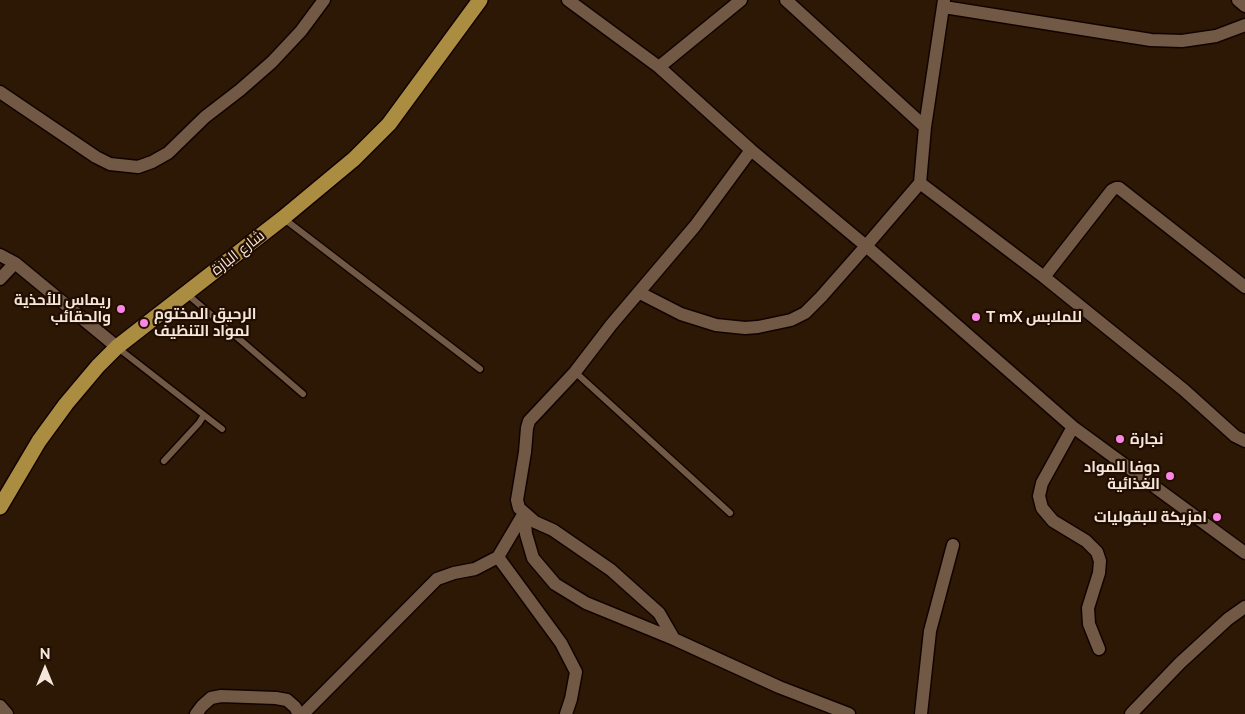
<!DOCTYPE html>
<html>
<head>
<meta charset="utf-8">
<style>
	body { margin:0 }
	#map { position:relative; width:1245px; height:714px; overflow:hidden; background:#2c1805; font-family:Raleway,sans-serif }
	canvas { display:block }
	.north { position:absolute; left:20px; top:644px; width:50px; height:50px; -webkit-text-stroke:4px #220e00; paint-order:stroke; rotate:0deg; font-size:14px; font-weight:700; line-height:20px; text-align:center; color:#f5e6db }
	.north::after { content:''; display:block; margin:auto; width:18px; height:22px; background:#f5e6db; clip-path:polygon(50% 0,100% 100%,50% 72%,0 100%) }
</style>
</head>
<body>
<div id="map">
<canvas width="1245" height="714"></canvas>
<div class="north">N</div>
</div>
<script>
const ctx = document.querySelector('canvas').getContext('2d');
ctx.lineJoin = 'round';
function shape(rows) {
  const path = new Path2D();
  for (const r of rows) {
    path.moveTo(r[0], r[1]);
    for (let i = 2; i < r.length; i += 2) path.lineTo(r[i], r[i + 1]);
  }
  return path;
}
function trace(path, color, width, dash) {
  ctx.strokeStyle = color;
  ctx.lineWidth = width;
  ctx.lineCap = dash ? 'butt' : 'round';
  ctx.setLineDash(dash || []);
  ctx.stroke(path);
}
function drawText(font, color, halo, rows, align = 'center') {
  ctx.font = font + ' Raleway,Cairo,sans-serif';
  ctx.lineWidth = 4.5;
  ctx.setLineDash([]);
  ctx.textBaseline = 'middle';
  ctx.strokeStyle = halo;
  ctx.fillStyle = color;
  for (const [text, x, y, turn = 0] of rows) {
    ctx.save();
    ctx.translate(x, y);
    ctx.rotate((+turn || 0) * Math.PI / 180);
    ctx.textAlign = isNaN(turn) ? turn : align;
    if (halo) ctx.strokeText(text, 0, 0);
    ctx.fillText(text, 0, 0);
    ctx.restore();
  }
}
const lane = shape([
	[283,218,480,369],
	[187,294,303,394],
	[118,348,204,415,199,423,164,461],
	[575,372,730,513],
	[204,415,222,429]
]);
const street = shape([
	[568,0,659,67,751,150,866,246,1073,427,1245,553],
	[786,0,925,127],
	[1238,0,1245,6],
	[944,7,1151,40,1182,41,1216,36,1245,25],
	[659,67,741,0],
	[0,92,96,157,110,164,138,167,152,162,168,153,205,117,240,90,272,62,301,31,324,0],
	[751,150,695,226,611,325,575,372,529,421,527,428,525,452,517,500,519,508,535,522,553,530,611,570,659,613,674,639,779,687,849,714],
	[920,183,1044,277,1184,390,1235,436,1245,441],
	[0,255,15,263,117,347],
	[1044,277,1112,190,1116,188,1119,188,1245,287],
	[0,279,15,263],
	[640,293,681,314,716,325,745,328,758,327,791,320,805,313,821,297,866,246,920,183,925,127,944,0],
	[1073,427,1042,483,1039,496,1042,508,1053,521,1086,541,1097,552,1100,561,1099,573,1088,608,1089,624,1099,649],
	[524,513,526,534,533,558,555,584,586,603,674,639],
	[498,557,561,643,576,672,571,699,566,714],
	[0,706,7,714],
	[196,714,202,706,211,698,221,696,276,698,287,700,295,707,299,714],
	[303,714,437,579,454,573,475,569,498,557,524,513],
	[921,714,930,631,953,545],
	[1131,714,1180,663,1228,619,1245,607]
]);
const primary = shape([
	[0,507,39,441,66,404,98,366,117,347,283,218,354,159,389,124,480,0]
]);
const markers = [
	[121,309,5,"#fc86e3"],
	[976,317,5,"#fc86e3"],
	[144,323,5,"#fc86e3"],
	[1120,439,5,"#fc86e3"],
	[1170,476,5,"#fc86e3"],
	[1217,517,5,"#fc86e3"]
];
const streetNames = [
	["شارع البازة",238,253,-38]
];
const poiNames = [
	["ريماس للأحذية",111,300],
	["والحقائب",111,317],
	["الرحيق المختوم",154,314,"left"],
	["لمواد التنظيف",154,331,"left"],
	["T mX للملابس",986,317,"left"],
	["نجارة",1130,439,"left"],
	["دوفا للمواد",1160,467],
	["الغذائية",1160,484],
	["امزيكة للبقوليات",1207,517]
];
trace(lane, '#130300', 9);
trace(street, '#130300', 15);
trace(primary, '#130300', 18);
trace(lane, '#715945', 6);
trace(street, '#715945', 12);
trace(primary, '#ab8d42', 15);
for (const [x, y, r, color] of markers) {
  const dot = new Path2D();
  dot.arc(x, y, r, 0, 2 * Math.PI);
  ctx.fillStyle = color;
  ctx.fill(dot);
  trace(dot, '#220e00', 2);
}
drawText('15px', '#f5e6db', '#220e00', streetNames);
drawText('bold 15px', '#f5e6db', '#220e00', poiNames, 'right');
</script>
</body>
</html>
